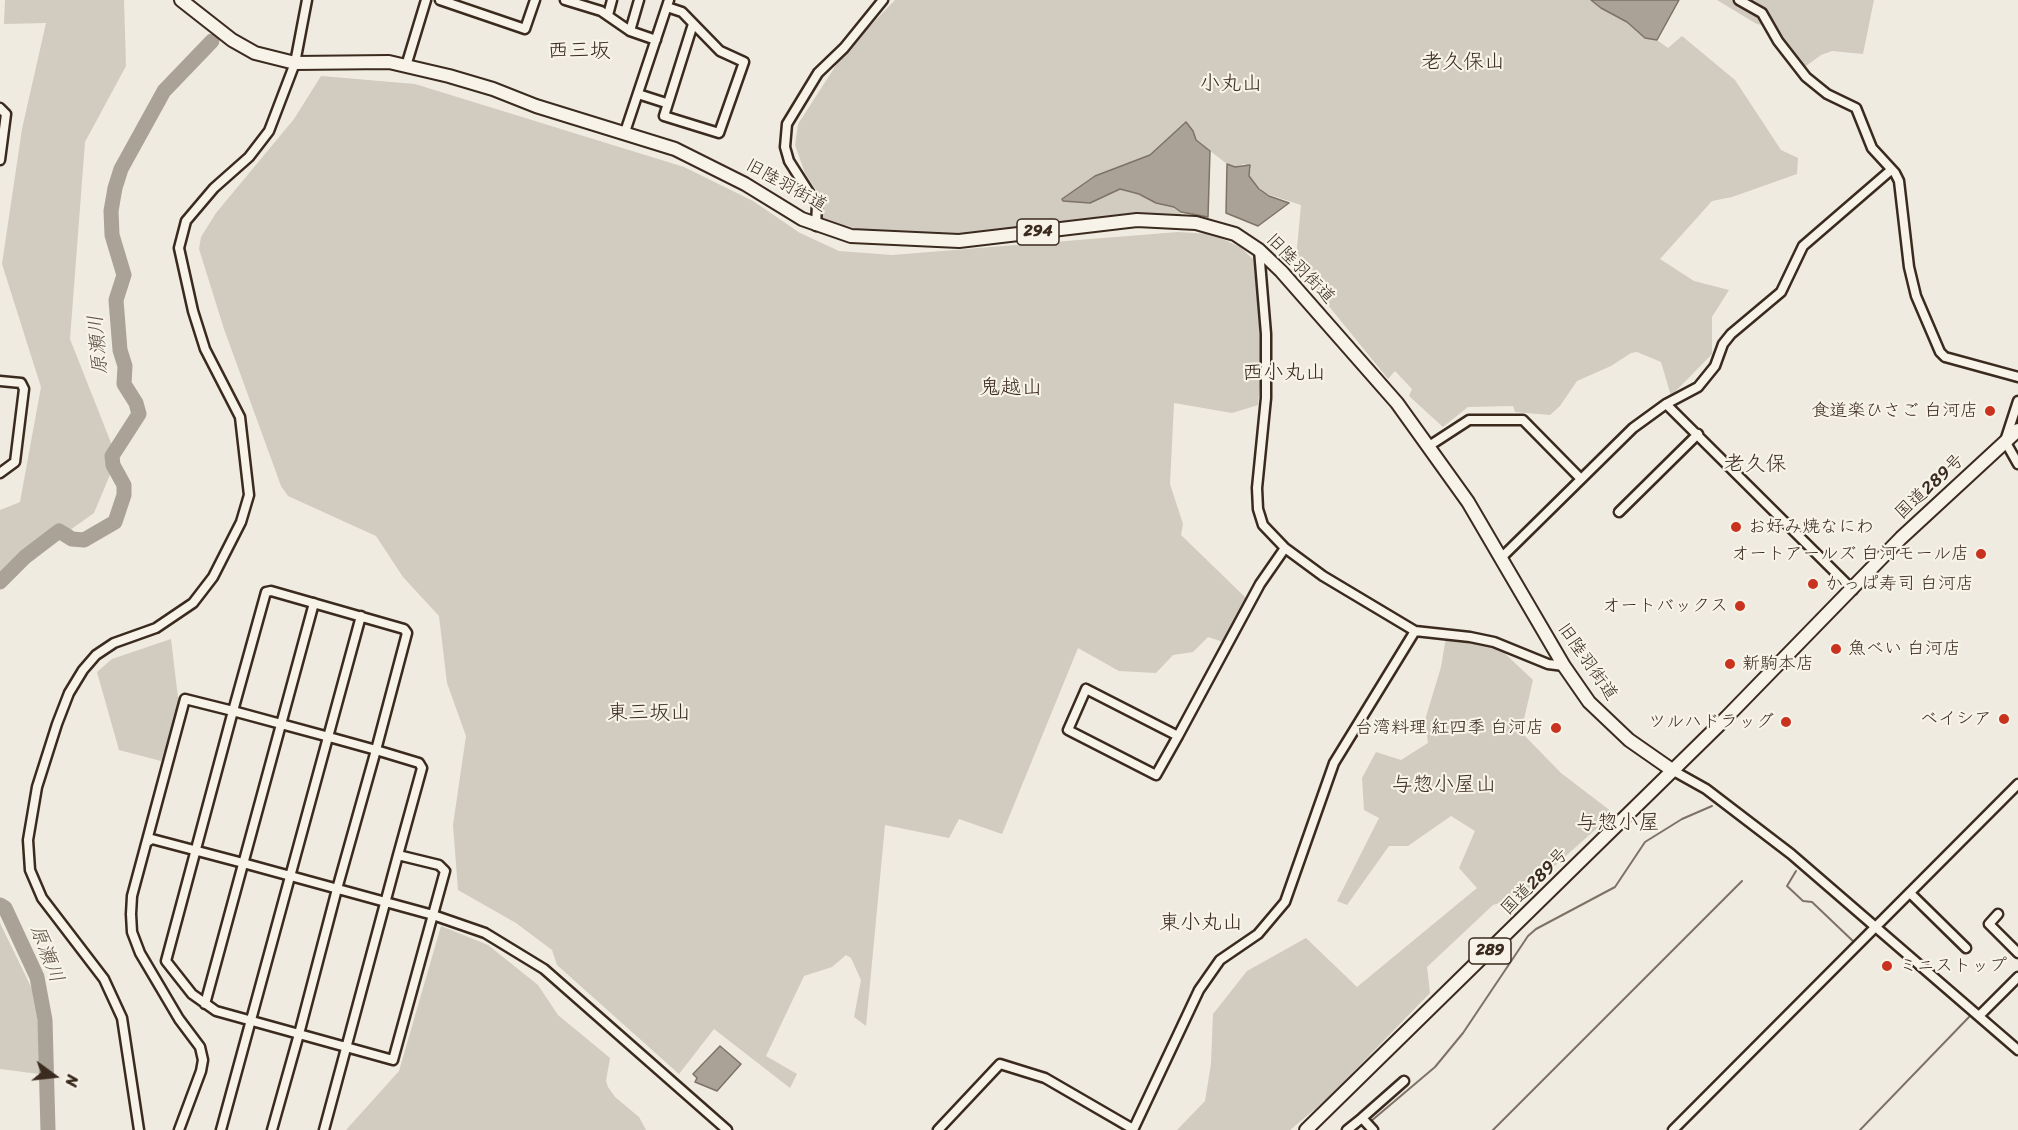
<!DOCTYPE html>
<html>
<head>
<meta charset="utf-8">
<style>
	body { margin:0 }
	#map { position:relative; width:2018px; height:1130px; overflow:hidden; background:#efebe0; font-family:Sriracha,sans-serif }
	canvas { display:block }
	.north { position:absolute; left:24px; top:1046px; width:60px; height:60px; -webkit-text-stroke:4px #f7f3e8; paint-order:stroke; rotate:105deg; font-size:16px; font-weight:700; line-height:24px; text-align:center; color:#3b2a1e }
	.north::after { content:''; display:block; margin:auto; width:21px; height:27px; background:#3b2a1e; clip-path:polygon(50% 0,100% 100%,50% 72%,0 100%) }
</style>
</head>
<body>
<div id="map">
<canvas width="2018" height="1130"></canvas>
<div class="north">N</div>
</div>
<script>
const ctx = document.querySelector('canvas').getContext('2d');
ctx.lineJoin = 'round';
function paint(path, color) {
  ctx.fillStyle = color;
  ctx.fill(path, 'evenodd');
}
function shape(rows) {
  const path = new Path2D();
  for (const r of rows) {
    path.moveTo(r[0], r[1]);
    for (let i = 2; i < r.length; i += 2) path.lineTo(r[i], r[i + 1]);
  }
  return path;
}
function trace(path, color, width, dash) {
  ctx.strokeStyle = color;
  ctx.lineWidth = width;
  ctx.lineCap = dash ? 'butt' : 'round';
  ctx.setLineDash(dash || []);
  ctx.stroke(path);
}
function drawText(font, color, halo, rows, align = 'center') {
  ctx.font = font + ' Sriracha,"Klee One",sans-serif';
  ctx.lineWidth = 4.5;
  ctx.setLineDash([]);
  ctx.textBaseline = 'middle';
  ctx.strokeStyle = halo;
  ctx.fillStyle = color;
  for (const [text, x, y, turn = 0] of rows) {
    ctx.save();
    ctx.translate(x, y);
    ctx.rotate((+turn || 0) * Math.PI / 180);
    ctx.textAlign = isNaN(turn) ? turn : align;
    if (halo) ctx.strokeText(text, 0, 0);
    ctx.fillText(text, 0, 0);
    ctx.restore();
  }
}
const green = shape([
	[5,0,124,0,126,66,85,142,70,339,117,458,94,513,0,580,0,510,20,502,41,387,2,264,22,129,46,23,4,24],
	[895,0,1591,0,1601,8,1627,22,1645,38,1657,40,1668,48,1682,36,1735,80,1781,150,1798,158,1797,174,1732,197,1712,201,1660,259,1694,281,1729,290,1712,317,1712,354,1671,396,1661,362,1637,352,1631,353,1611,366,1577,381,1560,406,1550,415,1515,412,1513,406,1468,407,1443,427,1409,396,1412,389,1395,371,1388,379,1319,294,1296,259,1301,205,1264,193,1249,176,1251,168,1244,164,1235,167,1227,164,1196,140,1193,131,1181,128,1150,155,1095,176,1062,199,1090,203,1120,189,1130,190,1156,203,1174,207,1181,212,1180,216,1136,212,980,235,872,233,823,220,819,195,805,173,795,145,798,124,844,53],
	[1717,0,1874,0,1863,54,1832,51,1821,55,1802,69,1776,30,1755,23],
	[321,76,415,84,684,167,753,201,800,233,839,251,892,255,1178,232,1212,234,1240,247,1253,259,1263,352,1258,405,1232,413,1174,403,1170,484,1183,524,1181,535,1246,598,1223,642,1208,637,1193,652,1173,655,1156,673,1119,671,1078,648,1002,834,959,819,949,838,885,825,866,1026,854,1017,861,980,851,958,846,955,832,967,804,976,766,1056,797,1074,790,1088,714,1029,679,1074,557,965,552,950,516,923,458,890,453,825,466,736,447,683,439,616,403,577,376,536,288,496,281,486,224,329,199,249,201,237,216,213,294,119],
	[1446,637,1498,647,1533,680,1521,732,1561,773,1612,812,1605,821,1521,896,1493,905,1427,967,1430,993,1326,1100,1290,1130,1177,1130,1205,1101,1211,1064,1213,1014,1247,971,1306,938,1357,987,1477,888,1459,868,1475,831,1451,816,1408,846,1389,846,1347,905,1337,901,1379,818,1364,810,1362,778,1376,752,1401,760,1428,743,1425,720,1441,667],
	[171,639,179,706,161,761,119,750,97,672,112,659],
	[0,923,32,989,47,1075,0,1069],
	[441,926,488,945,538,985,558,1015,610,1058,606,1081,608,1087,615,1097,639,1117,646,1130,346,1130,399,1071]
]);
const water = shape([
	[1591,0,1679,0,1657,40,1645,38,1627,22,1601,8,1591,0],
	[1186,122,1193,131,1196,140,1210,151,1208,217,1181,212,1174,207,1156,203,1139,194,1120,189,1090,203,1063,201,1062,199,1095,176,1150,155,1186,122],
	[1227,164,1235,167,1250,165,1249,176,1259,189,1269,196,1289,203,1258,226,1226,213,1227,164],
	[720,1046,741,1064,717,1091,695,1082,697,1078,693,1074,720,1046]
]);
const stream = shape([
	[1796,871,1787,886,1803,901,1812,902,1855,943],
	[1370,1122,1435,1067,1463,1033,1528,936,1536,929,1615,887,1645,842,1682,819,1712,806],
	[1493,1130,1742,881],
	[1860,1130,1969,1017]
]);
const river = shape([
	[0,582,25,557,59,531,72,539,84,540,115,522,124,495,124,485,113,465,112,456,139,414,136,403,124,384,125,366,120,350,116,300,124,275,112,235,111,211,115,188,121,169,164,91,212,41],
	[0,905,5,908,37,977,45,1020,48,1130]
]);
const minor = shape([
	[440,0,525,29,535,0],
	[565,0,601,11,630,31,656,40],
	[1739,0,1762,13,1778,41,1806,77,1827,94,1856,108,1872,148,1895,173,1899,181,1909,267,1916,296,1940,352,1945,357,2018,377],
	[667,7,682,12,720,51,744,62,719,133,664,116,693,24],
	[608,15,612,0],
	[630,31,639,0],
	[406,66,426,0],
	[638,94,666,103],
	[0,108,6,114,0,160],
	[625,132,669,0],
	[816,226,817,205,789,161,785,147,787,124,818,73,844,48,883,0],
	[1259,250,1266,334,1266,398,1257,488,1258,509,1263,525,1285,548,1323,576,1415,631,1470,637,1494,642,1548,664,1564,666],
	[0,381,21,383,24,389,15,462,0,473],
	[2018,401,2005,441,2018,464],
	[1666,404,1853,590],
	[1429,446,1469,420,1523,420,1581,479],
	[1619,512,1698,434],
	[1500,559,1633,428,1666,404,1698,387,1715,366,1723,344,1731,334,1781,292,1803,246,1891,170],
	[1086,689,1178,736,1156,775,1068,730,1086,689],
	[1178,736,1260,584,1285,548],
	[1672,770,1706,789,1791,854,2018,1050],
	[147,842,152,839,243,863,433,915,485,933,544,969,727,1130],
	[1911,894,1966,948],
	[1998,914,1989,924,2018,953],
	[205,1004,314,603],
	[1979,1016,2018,977],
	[1362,1118,1404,1081],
	[139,1130,122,1018,104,979,42,898,30,870,28,840,37,787,57,724,69,693,83,670,96,655,114,643,156,628,193,603,213,577,241,522,249,495,240,417,205,349,193,311,179,248,186,221,214,188,249,157,269,131,295,63,307,0],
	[179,1130,201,1071,203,1060,200,1047,179,1019,140,953,132,932,131,914,132,896,185,699,233,711,329,737,376,750,419,763,422,768,398,855,439,865,445,871,393,1060,299,1034,216,1011,192,994,166,961,233,711,266,592,271,591,404,629,407,633,376,750,337,889,299,1034,272,1130],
	[221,1130,361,616],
	[324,1130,398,855],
	[938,1130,1000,1064,1045,1078,1133,1129],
	[1133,1130,1199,990,1220,960,1258,934,1285,902,1334,763,1415,631],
	[1347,1130,1362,1118,1373,1130],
	[1673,1130,2018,784]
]);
const highway = shape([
	[181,0,232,40,255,53,295,63,389,62,449,76,493,89,536,106,675,149,745,184,802,219,851,236,959,241,1137,220,1196,223,1235,234,1259,250,1281,271,1397,403,1468,502,1564,666,1589,702,1629,740,1672,770],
	[1306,1130,1720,724,1901,538,2018,430]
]);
const markers = [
	[1990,411,6,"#c8321e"],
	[1736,527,6,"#c8321e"],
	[1981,554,6,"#c8321e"],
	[1813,584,6,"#c8321e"],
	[1740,606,6,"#c8321e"],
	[1836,649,6,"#c8321e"],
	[1730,664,6,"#c8321e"],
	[2004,719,6,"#c8321e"],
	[1786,722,6,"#c8321e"],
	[1556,728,6,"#c8321e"],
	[1887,966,6,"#c8321e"]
];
const shields = [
	[1038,232,42],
	[1490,951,42]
];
const shieldNames = [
	["294",1038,232],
	["289",1490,951]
];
const streetNames = [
	["旧陸羽街道",786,186,29],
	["旧陸羽街道",1300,269,46],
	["国道289号",1930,487,-43],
	["旧陸羽街道",1587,662,55],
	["国道289号",1535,882,-45]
];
const poiNames = [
	["食道楽ひさご 白河店",1978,411],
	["お好み焼なにわ",1748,527,"left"],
	["オートアールズ 白河モール店",1969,554],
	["かっぱ寿司 白河店",1825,584,"left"],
	["オートバックス",1728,606],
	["魚べい 白河店",1848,649,"left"],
	["新駒本店",1742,664,"left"],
	["ベイシア",1992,719],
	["ツルハドラッグ",1774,722],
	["台湾料理 紅四季 白河店",1544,728],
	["ミニストップ",1899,966,"left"]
];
const waterNames = [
	["原瀬川",99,345,-95],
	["原瀬川",46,954,69]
];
const quarterNames = [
	["西三坂",579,52],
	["老久保山",1463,63],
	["小丸山",1231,85],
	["西小丸山",1284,374],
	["鬼越山",1011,389],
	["老久保",1755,465],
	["東三坂山",649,714],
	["与惣小屋山",1444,786],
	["与惣小屋",1618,824],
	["東小丸山",1201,924]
];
paint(green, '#d1cbc0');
paint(water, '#aaa296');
trace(water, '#7e7266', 1.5);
trace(stream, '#7e7266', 2);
trace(river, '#aaa296', 15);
trace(minor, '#3b2a1e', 13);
trace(highway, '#3b2a1e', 16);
trace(minor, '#f7f3e8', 8);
trace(highway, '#f7f3e8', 12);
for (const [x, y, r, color] of markers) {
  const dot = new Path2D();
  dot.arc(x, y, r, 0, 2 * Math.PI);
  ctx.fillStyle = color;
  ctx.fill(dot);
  trace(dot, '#f7f3e8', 2);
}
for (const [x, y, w] of shields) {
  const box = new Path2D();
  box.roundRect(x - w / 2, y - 13, w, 26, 4.5);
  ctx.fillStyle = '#f7f3e8';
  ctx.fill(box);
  trace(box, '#3b2a1e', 1.5);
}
drawText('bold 16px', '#3b2a1e', null, shieldNames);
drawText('18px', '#3b2a1e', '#f7f3e8', streetNames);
drawText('18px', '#3b2a1e', '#f7f3e8', poiNames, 'right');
drawText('italic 20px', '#625448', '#f7f3e8', waterNames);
drawText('21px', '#3b2a1e', '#f7f3e8', quarterNames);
</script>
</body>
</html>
